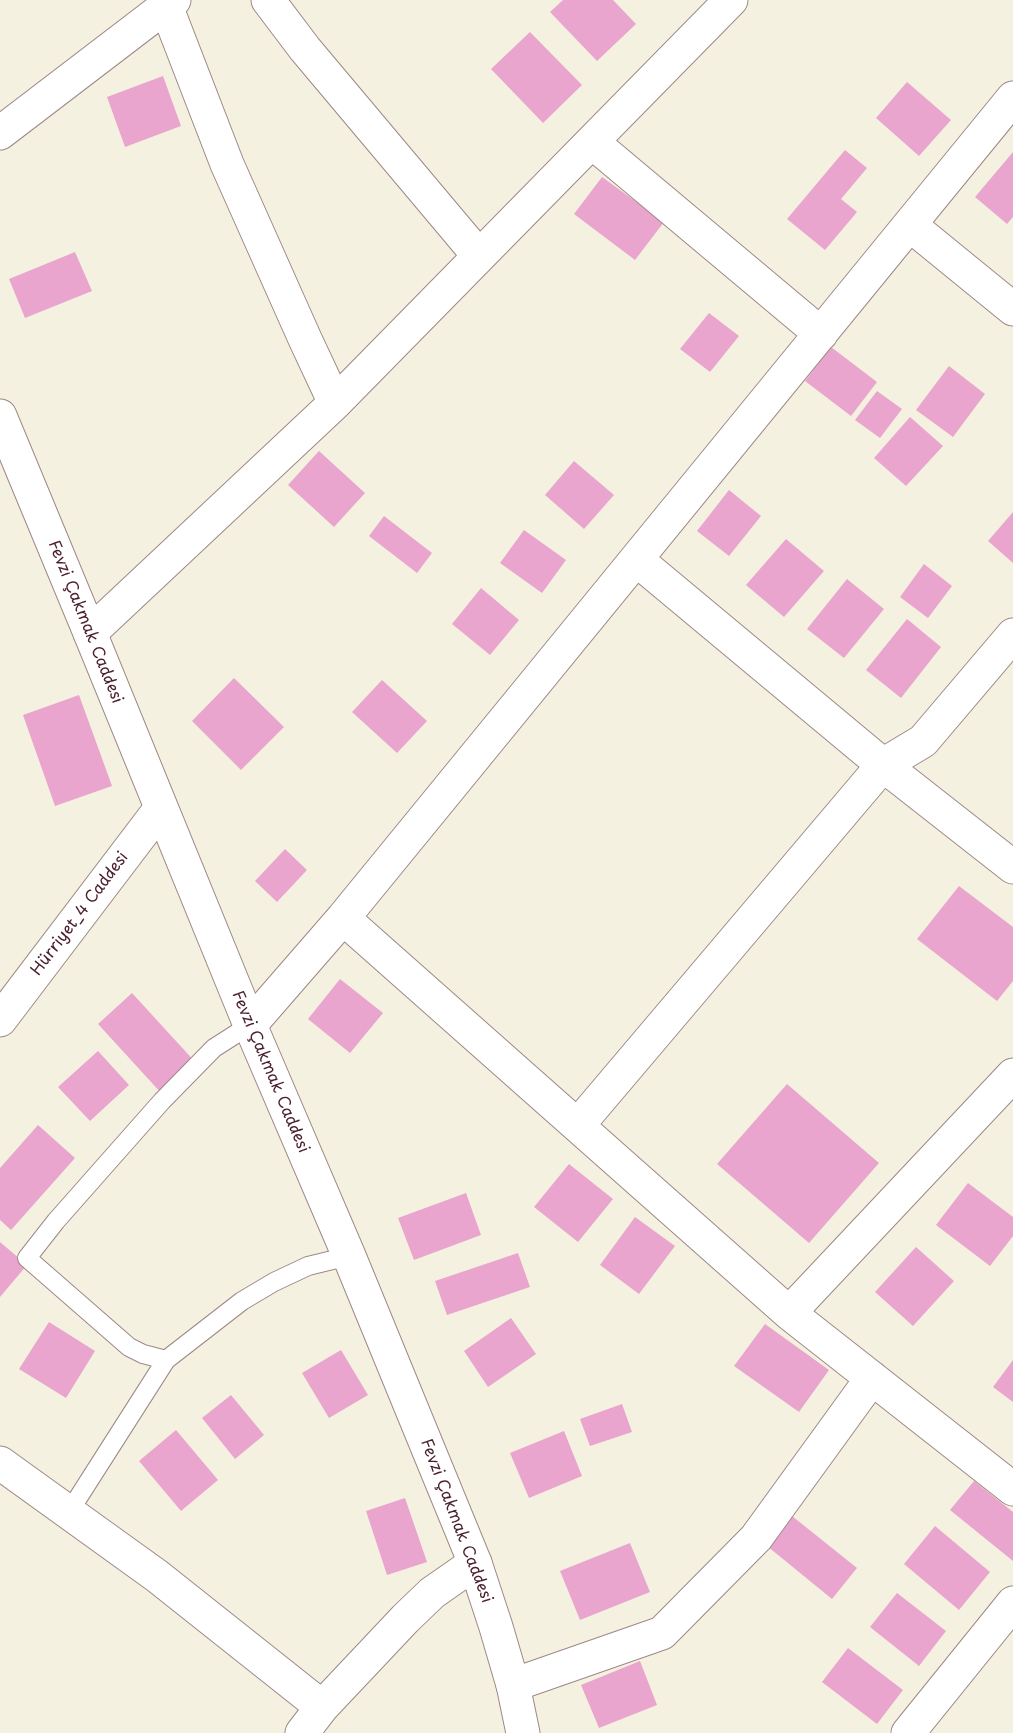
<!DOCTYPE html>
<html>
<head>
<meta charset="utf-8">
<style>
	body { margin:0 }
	canvas { display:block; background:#f4f1e0 }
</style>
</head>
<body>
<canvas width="1013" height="1733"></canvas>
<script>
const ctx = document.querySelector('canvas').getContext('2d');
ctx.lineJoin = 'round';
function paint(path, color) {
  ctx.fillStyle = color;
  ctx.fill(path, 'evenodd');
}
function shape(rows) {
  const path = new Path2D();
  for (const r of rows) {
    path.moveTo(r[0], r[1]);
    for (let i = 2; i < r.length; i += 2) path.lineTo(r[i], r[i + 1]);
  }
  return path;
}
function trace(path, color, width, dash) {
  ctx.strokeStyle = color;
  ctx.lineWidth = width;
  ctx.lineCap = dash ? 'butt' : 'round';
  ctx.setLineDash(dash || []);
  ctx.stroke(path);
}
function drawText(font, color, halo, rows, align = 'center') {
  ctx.font = font + ' "Playpen Sans",sans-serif';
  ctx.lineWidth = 4.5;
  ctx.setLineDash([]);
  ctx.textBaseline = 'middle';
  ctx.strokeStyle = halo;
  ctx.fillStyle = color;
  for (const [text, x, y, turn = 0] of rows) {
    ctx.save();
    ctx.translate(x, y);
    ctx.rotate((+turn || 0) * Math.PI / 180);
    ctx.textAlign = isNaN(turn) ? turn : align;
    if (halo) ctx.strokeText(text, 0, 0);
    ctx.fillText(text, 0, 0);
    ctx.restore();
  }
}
const building = shape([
	[563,0,613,0,636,24,597,61,550,12],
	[530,32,582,85,543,123,491,69],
	[163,76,181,126,125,147,107,97],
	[907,82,951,120,919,156,876,118],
	[845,150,867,168,841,199,857,212,825,250,787,219],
	[1013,152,1013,217,1007,224,975,197],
	[602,177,664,222,635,260,574,214],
	[75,252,92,291,25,318,9,279],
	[709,313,739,336,710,372,680,349],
	[831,347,877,382,851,416,805,381],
	[949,366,985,394,953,437,916,410],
	[877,391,902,409,880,438,855,420],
	[910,417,943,446,906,486,874,458],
	[319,451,365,493,334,527,288,485],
	[574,461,614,495,584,529,545,495],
	[729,490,761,516,729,556,697,531],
	[1013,512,1013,563,988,541],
	[384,516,432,553,417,573,369,536],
	[524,530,566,560,542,593,500,563],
	[786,539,824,571,784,617,746,585],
	[924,564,952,586,928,618,900,597],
	[847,579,884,609,844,658,807,629],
	[481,588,519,620,490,655,452,624],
	[907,619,941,647,901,698,866,670],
	[234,678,284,727,241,770,192,721],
	[382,680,427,721,397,753,352,712],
	[79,695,112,786,55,806,23,715],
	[285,849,307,870,277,902,255,881],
	[959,886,1013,927,1013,981,997,1001,917,939],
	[340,979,383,1013,350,1053,308,1019],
	[132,993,197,1064,163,1095,98,1024],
	[98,1051,129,1085,90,1121,58,1087],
	[787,1084,879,1163,809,1243,717,1164],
	[38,1125,75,1158,11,1230,0,1220,0,1168],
	[569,1164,613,1199,578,1242,534,1207],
	[968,1183,1013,1217,1013,1236,990,1266,936,1225],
	[466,1193,481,1235,414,1260,398,1218],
	[635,1217,675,1246,639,1294,600,1265],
	[0,1242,27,1265,0,1297],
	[916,1247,954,1281,913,1326,875,1292],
	[518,1253,530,1287,447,1315,435,1281],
	[511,1318,536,1354,488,1387,464,1351],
	[49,1322,95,1351,66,1398,19,1369],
	[765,1324,829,1370,799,1412,734,1366],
	[341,1350,368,1395,329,1418,302,1373],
	[1013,1360,1013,1402,993,1387],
	[231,1395,264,1435,235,1459,202,1418],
	[622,1404,632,1432,590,1446,580,1419],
	[176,1430,218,1480,181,1511,139,1461],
	[564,1431,582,1476,529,1498,510,1453],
	[974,1481,1013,1512,1013,1561,950,1510],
	[405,1498,427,1562,387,1575,366,1511],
	[792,1516,857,1568,832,1599,767,1546],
	[935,1526,990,1572,959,1610,904,1564],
	[630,1543,650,1592,580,1620,560,1571],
	[897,1593,946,1631,919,1666,870,1627],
	[848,1648,903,1690,877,1724,822,1682],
	[640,1661,657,1705,599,1728,581,1685]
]);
const lane = shape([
	[250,1025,214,1048,162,1101,56,1221,27,1258,129,1347,143,1354,166,1360,242,1301,274,1282,308,1266,349,1256],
	[69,1512,166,1360]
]);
const street = shape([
	[268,0,305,49,479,256],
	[166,6,227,164,305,339,335,403],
	[0,133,174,0],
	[592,142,821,334],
	[910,225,1013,309],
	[637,560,883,765,1013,867],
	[90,633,335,403,731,0],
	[343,918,789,1313,1013,1489],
	[250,1025,343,918,1013,98],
	[578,1125,883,765,923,741,1013,635],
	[789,1313,1013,1075],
	[0,1463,157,1576,322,1707],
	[513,1685,662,1633,756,1538,872,1378],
	[302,1733,322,1707,405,1619,432,1593,475,1563],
	[908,1733,1013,1603]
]);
const secondary = shape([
	[0,416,90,633,250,1025,349,1256,475,1563,496,1627,513,1685,523,1733],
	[0,1020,161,808]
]);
const streetNames = [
	["Fevzi Çakmak Caddesi",85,622,68],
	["Hürriyet_4 Caddesi",80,914,-53],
	["Fevzi Çakmak Caddesi",270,1072,67],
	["Fevzi Çakmak Caddesi",456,1521,69]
];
paint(building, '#e9a5ce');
trace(lane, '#9f8886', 20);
trace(street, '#9f8886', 35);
trace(secondary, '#9f8886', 35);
trace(lane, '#fff', 18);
trace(street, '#fff', 33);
trace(secondary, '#fff', 33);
drawText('16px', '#4a1f2b', '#fff', streetNames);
</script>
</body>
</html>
